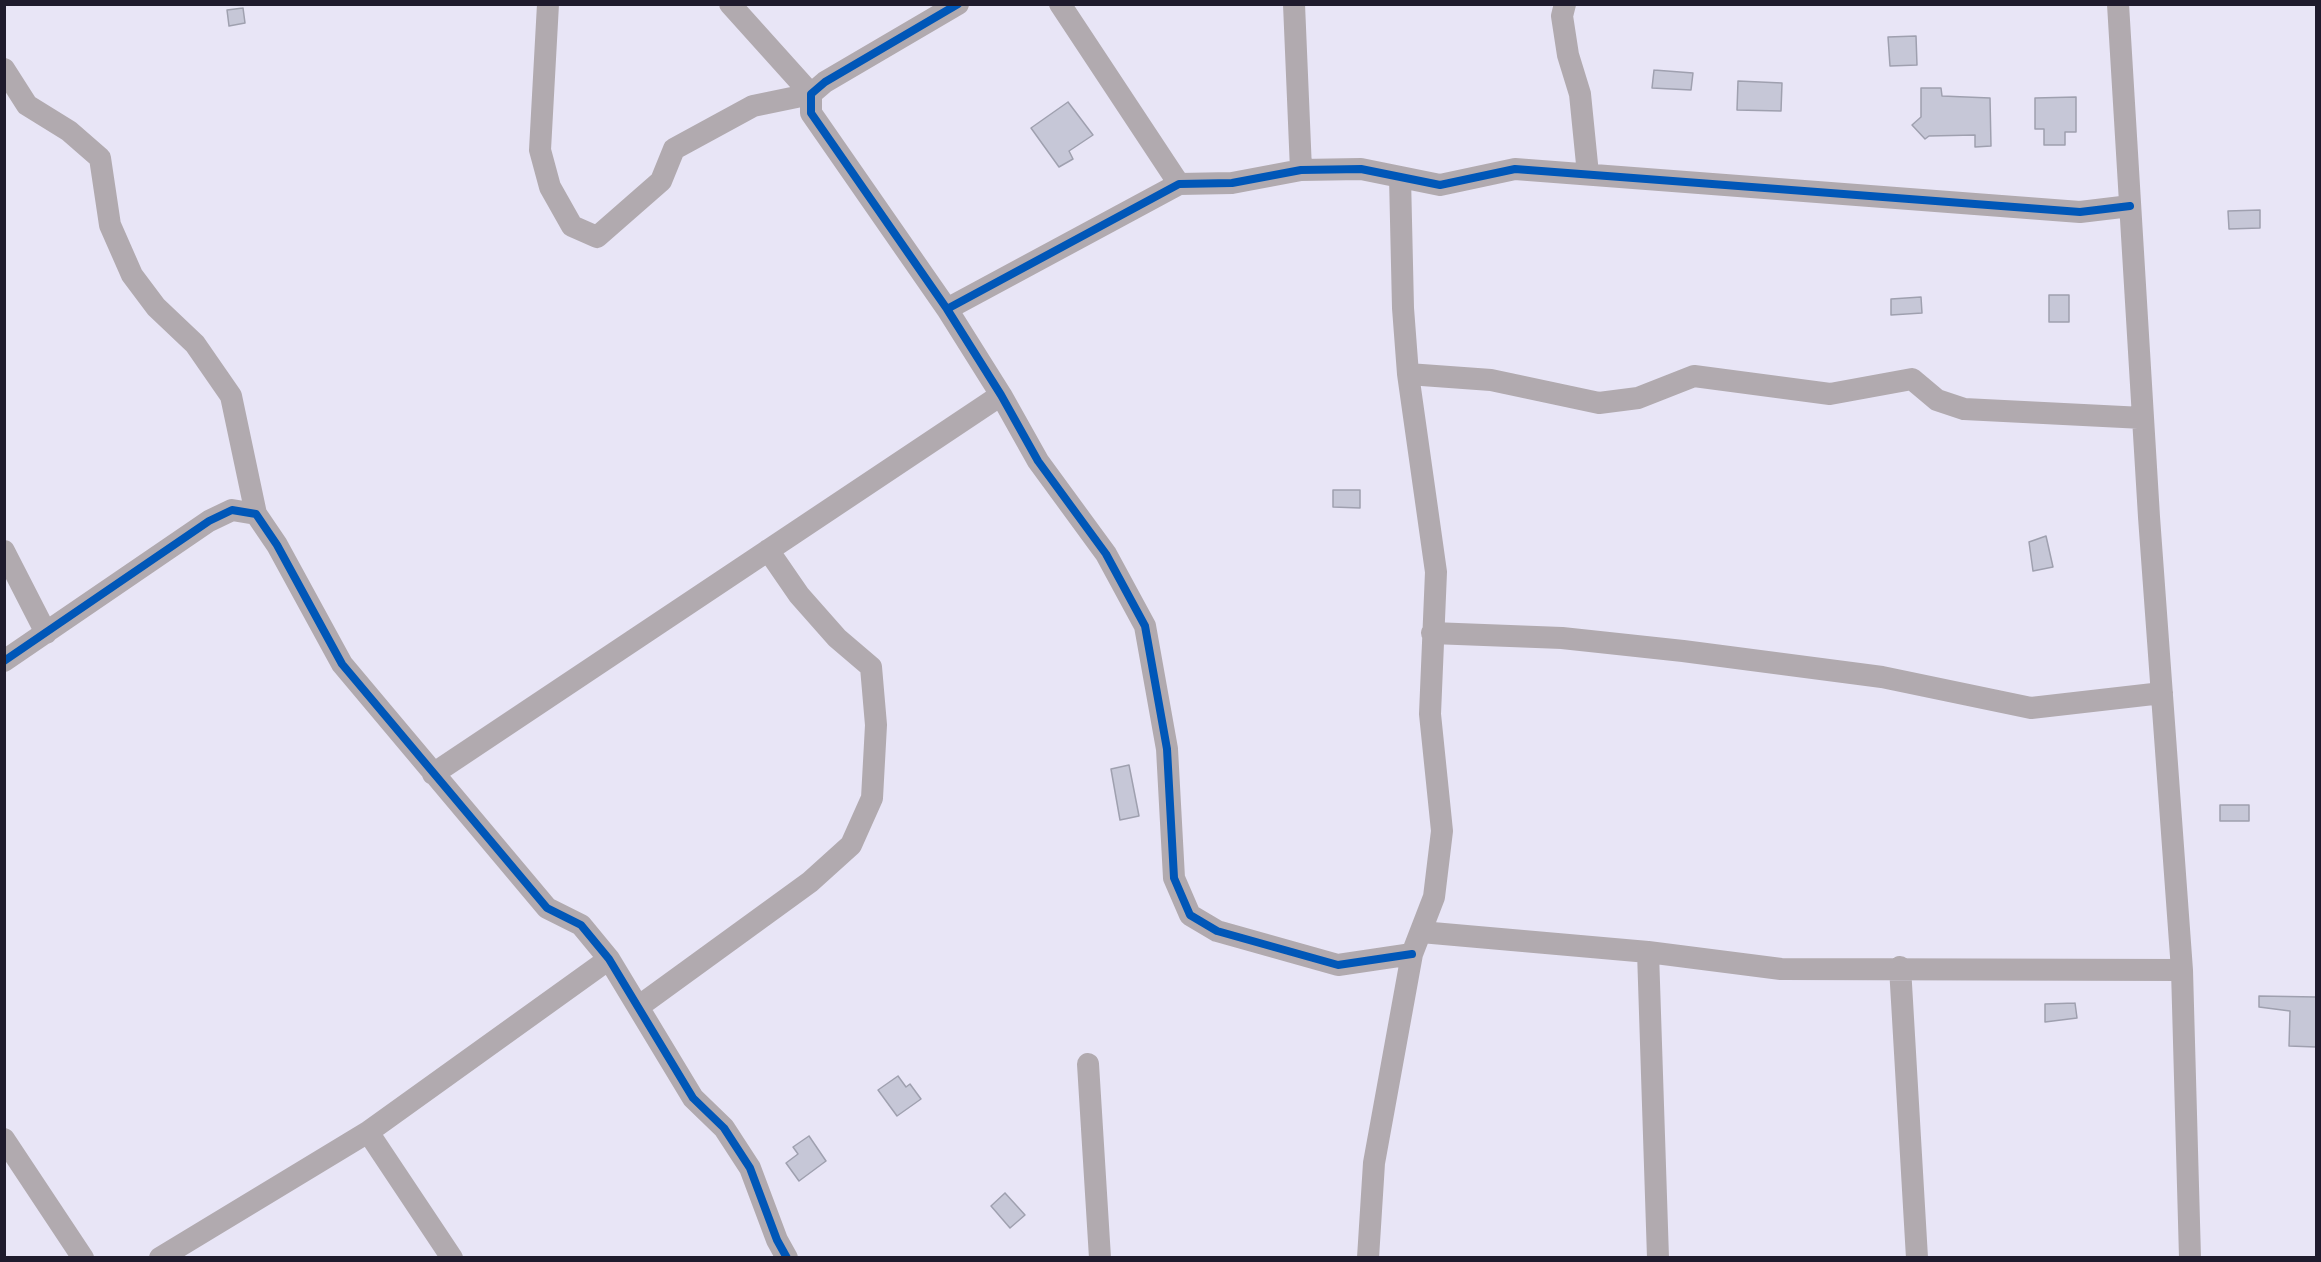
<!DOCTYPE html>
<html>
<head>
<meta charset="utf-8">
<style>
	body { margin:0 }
	#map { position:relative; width:2321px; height:1262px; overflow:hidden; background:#e8e5f6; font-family:"Roboto Serif",serif }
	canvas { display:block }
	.frame { position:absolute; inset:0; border:6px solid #1f1b2d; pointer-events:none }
</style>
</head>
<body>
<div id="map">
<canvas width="2321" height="1262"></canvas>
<div class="frame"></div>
</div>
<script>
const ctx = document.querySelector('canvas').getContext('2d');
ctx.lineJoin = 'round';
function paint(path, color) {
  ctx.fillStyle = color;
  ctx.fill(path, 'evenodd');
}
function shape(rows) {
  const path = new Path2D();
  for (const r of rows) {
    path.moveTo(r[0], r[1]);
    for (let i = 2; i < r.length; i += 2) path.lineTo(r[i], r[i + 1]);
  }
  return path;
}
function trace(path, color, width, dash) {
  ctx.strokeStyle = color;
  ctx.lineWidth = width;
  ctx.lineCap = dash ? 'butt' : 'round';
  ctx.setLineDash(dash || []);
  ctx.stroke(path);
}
const building = shape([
	[243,8,245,23,229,26,227,10,243,8],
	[1916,36,1917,65,1890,66,1888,37,1916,36],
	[1654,70,1693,73,1691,90,1652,88,1654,70],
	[1738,81,1782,83,1781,111,1737,110,1738,81],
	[1921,88,1941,88,1942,96,1990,98,1991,146,1975,147,1975,135,1929,136,1925,139,1912,125,1921,117,1921,88],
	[2076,97,2076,132,2065,132,2065,145,2044,145,2044,129,2035,129,2035,98,2076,97],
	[1068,102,1093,135,1069,151,1073,159,1059,167,1031,128,1068,102],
	[2260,210,2260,228,2229,229,2228,211,2260,210],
	[2049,295,2069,295,2069,322,2049,322,2049,295],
	[1921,297,1922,313,1891,315,1891,299,1921,297],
	[1333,490,1360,490,1360,508,1333,507,1333,490],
	[2046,536,2053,567,2033,571,2029,542,2046,536],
	[1129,765,1139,816,1120,820,1111,769,1129,765],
	[2220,805,2249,805,2249,821,2220,821,2220,805],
	[2259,996,2316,997,2316,1047,2289,1046,2290,1011,2259,1007,2259,996],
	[2075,1003,2077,1018,2045,1022,2045,1004,2075,1003],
	[898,1076,906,1087,910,1084,921,1099,897,1116,878,1090,898,1076],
	[809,1136,826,1161,799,1181,786,1163,798,1154,793,1147,809,1136],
	[1005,1193,1025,1215,1010,1228,991,1206,1005,1193]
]);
const minor = shape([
	[548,4,540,150,550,187,572,226,597,237,661,181,674,149,753,106,811,94,730,4],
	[958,4,825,82,811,94,811,113,947,309,1001,395,1038,461,1106,554,1145,626,1167,749,1174,878,1190,915,1217,931,1338,965,1412,954],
	[1060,4,1179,184],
	[1294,4,1301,170],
	[1565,4,1562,16,1568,55,1580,94,1588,174],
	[2118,4,2149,517,2182,970],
	[4,69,27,105,69,131,100,158,110,225,132,275,156,307,195,344,231,396,256,514],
	[947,309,1179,184,1232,183,1301,170,1361,169,1440,185,1515,169,2080,212,2130,206],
	[1408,374,1491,380,1599,403,1638,398,1694,376,1830,394,1912,379,1937,400,1964,409,2143,418],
	[4,551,46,633],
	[1432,633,1562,638,1683,651,1882,677,2031,708,2162,693],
	[4,661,209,521,232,510,256,514,277,545,342,664,547,908,581,925,609,959,693,1098,724,1128,750,1168,777,1240,787,1258],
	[433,774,1001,395],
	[1421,932,1648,952,1781,969,2182,970,2190,1258],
	[1648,952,1658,1258],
	[1900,967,1917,1258],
	[638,1007,810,882,851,845,872,798,876,725,871,667,837,638,799,595,768,550],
	[1088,1064,1100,1258],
	[368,1132,452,1258],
	[4,1139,83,1258],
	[160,1258,368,1132,609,959],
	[1368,1258,1374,1163,1412,954,1434,897,1442,831,1430,714,1436,572,1408,374,1403,308,1400,177]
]);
const cycleway = shape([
	[958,4,825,82,811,94,811,113,947,309,1001,395,1038,461,1106,554,1145,626,1167,749,1174,878,1190,915,1217,931,1338,965,1412,954],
	[947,309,1179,184,1232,183,1301,170,1361,169,1440,185,1515,169,2080,212,2130,206],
	[4,661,209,521,232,510,256,514,277,545,342,664,547,908,581,925,609,959,693,1098,724,1128,750,1168,777,1240,787,1258]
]);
paint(building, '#c6c7d7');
trace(building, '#9fa0af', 1.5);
trace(minor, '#b1aaaf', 22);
trace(cycleway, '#0057b8', 8);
</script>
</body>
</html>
